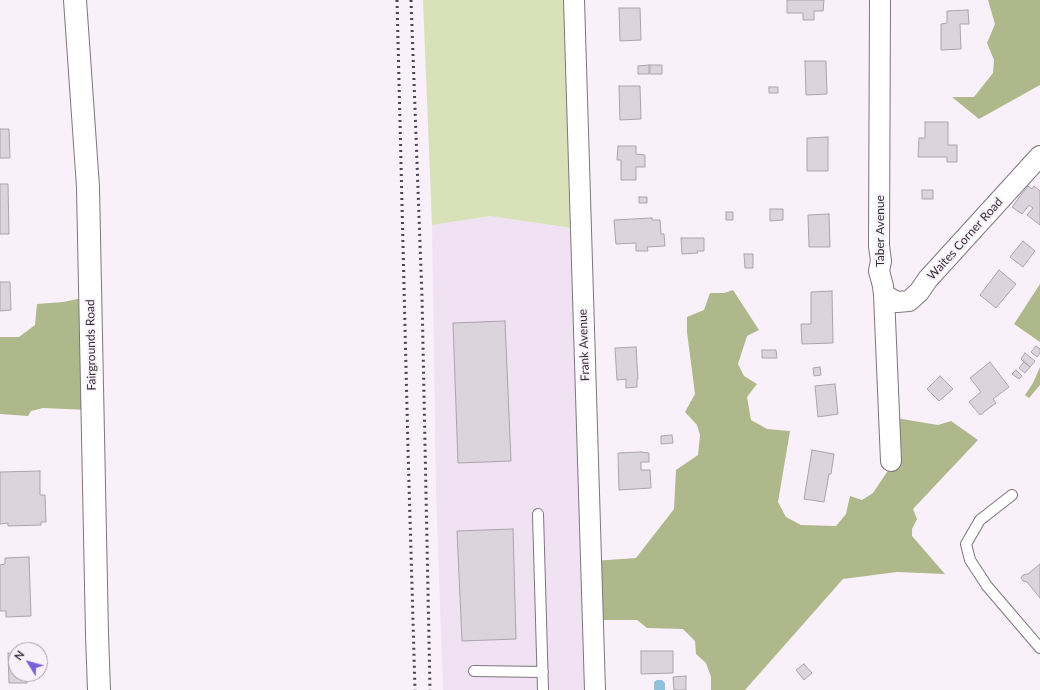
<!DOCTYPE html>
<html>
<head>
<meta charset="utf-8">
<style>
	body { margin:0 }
	#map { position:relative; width:1040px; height:690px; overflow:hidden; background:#f9f0fa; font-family:Lato,sans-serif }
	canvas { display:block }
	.north { position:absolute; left:8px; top:642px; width:40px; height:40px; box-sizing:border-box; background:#f9f0fa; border:1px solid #a9a3aa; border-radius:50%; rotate:307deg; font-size:11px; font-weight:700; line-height:16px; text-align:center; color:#322f32 }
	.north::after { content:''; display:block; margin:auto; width:14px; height:18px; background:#7760db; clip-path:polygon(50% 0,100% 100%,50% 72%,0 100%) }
</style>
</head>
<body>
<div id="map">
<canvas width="1040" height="690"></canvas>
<div class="north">N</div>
</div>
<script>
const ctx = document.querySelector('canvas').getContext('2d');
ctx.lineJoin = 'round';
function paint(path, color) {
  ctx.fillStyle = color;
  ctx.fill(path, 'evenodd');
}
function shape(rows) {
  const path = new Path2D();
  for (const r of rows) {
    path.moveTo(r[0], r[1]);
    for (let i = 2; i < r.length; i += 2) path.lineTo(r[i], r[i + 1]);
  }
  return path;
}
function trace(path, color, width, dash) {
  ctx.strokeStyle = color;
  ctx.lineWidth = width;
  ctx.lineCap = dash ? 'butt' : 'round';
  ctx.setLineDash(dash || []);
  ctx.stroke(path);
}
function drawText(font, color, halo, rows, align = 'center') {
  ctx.font = font + ' Lato,sans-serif';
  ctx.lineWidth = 3.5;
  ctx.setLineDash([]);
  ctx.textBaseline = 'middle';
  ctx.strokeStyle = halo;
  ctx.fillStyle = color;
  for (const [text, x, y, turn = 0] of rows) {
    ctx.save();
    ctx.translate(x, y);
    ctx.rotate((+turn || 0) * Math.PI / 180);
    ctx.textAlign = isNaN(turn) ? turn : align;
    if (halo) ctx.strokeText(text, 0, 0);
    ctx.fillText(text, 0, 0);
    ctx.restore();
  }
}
const built = shape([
	[490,216,578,229,594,690,443,690,436,491,432,225]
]);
const green = shape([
	[423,0,573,0,578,229,490,216,432,225]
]);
const forest = shape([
	[988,0,1040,0,1040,85,979,119,952,97,974,97,993,73,994,60,987,43,995,24],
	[1040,284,1040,342,1014,324],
	[733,290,759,330,747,336,738,364,744,376,757,384,747,397,751,420,767,429,790,431,778,502,786,517,801,525,836,526,846,514,850,496,862,500,873,493,889,469,896,418,938,425,951,421,978,440,913,509,917,519,912,529,912,536,945,574,897,572,843,579,745,690,711,690,711,677,706,663,696,654,695,641,683,629,647,628,637,620,599,620,593,561,636,558,674,509,676,470,698,455,700,435,697,425,685,412,695,394,687,332,687,317,704,310,710,293,724,293],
	[87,297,89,410,43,408,31,411,28,416,0,414,0,337,19,337,35,325,37,304,63,302],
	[1040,367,1040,385,1029,398,1025,395,1033,383]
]);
const water = shape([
	[657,680,662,680,665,683,665,690,654,690,654,682]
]);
const building = shape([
	[787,0,824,0,823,11,814,11,814,20,803,20,803,13,787,13,787,0],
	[619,8,640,8,641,40,620,41,619,8],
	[968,10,969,24,960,24,961,49,941,50,941,24,947,23,947,11,968,10],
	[805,61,826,61,827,94,806,95,805,61],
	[649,65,649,74,638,74,638,66,649,65],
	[650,65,662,65,662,74,650,74,650,65],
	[619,86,640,86,641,119,620,120,619,86],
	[769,87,778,87,778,93,769,93,769,87],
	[925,122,948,122,948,145,957,145,957,162,947,162,947,157,918,157,919,138,925,138,925,122],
	[0,129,9,129,10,158,0,158,0,129],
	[828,137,828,171,807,171,807,138,828,137],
	[618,146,636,146,636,154,645,155,645,167,636,167,636,180,621,180,621,160,617,160,618,146],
	[0,184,8,184,9,234,0,234,0,184],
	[1028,186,1032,189,1034,186,1040,191,1040,225,1027,215,1033,208,1029,205,1022,214,1012,207,1028,186],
	[922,190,933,190,933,199,922,199,922,190],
	[639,197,647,197,647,203,639,203,639,197],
	[770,209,783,209,783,220,770,221,770,209],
	[726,212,733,212,733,220,726,220,726,212],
	[829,214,830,247,809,247,808,215,829,214],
	[652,218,652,220,660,220,661,234,664,234,665,246,647,247,648,251,636,251,636,243,616,244,614,220,652,218],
	[681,238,704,238,704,251,697,251,698,253,682,254,681,238],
	[1023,241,1035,251,1023,267,1010,257,1023,241],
	[744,254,753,254,753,268,745,268,744,254],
	[999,270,1016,284,996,308,980,295,999,270],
	[0,282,10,282,11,310,0,311,0,282],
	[832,291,833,343,802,344,801,324,811,324,811,292,832,291],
	[505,321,511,461,458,463,453,323,505,321],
	[1036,346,1040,349,1040,353,1037,357,1031,352,1036,346],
	[636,347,638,379,637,379,637,387,626,388,626,379,617,380,615,348,636,347],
	[762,350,776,350,777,358,762,358,762,350],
	[1025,353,1035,361,1030,367,1021,359,1025,353],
	[990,362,1009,387,993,399,996,403,980,415,969,402,981,392,970,378,990,362],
	[1024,362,1030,367,1025,373,1019,368,1024,362],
	[820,367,821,375,814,376,813,368,820,367],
	[1016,370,1022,376,1019,379,1012,374,1016,370],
	[940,376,953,389,939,401,927,389,940,376],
	[835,384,838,414,818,417,815,386,835,384],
	[672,435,673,443,661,444,661,436,672,435],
	[812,450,834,454,831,474,829,474,824,502,804,499,812,450],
	[641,452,649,453,649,462,641,462,641,470,650,470,651,488,619,490,618,453,641,452],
	[40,471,40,495,45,495,46,522,41,522,41,525,8,526,8,523,0,524,0,472,40,471],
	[513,529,516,639,462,641,457,531,513,529],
	[29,557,31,616,6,617,6,611,0,611,0,565,5,564,5,558,29,557],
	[1040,564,1040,598,1027,582,1023,581,1021,578,1023,575,1026,574,1028,574,1040,564],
	[641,651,673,651,673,673,641,674,641,651],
	[8,653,16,653,16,674,38,674,38,677,27,677,27,683,9,683,8,653],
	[804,664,812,673,804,680,796,670,804,664],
	[686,676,686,690,674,690,673,677,686,676]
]);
const lane = shape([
	[1012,495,980,520,966,544,970,560,987,586,1040,648],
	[538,514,543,690],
	[474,671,543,672]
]);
const street = shape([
	[574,0,595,690],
	[880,0,879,246,881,261,879,271,883,286,884,295,891,461],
	[884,295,897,302,909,301,919,292,928,279,1040,156]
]);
const secondary = shape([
	[75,0,88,187,97,634,99,690]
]);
const rail = shape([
	[397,0,408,449,415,690],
	[411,0,422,297,430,690]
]);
const streetNames = [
	["Taber Avenue",880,231,-90],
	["Waites Corner Road",965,239,-48],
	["Fairgrounds Road",91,345,-91],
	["Frank Avenue",584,345,-92]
];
paint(built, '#f0e2f2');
paint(green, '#d9e1b9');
paint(forest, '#afb88a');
paint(water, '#90c0db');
paint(building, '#dcd4dd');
trace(building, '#aca4ad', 1);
trace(lane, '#7d767e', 12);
trace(street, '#7d767e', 22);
trace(secondary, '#7d767e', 24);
trace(lane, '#fff', 10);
trace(street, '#fff', 20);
trace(secondary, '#fff', 22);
trace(rail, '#4a464a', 3, [2, 4]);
drawText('12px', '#322f32', '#f9f0fa', streetNames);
</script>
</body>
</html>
